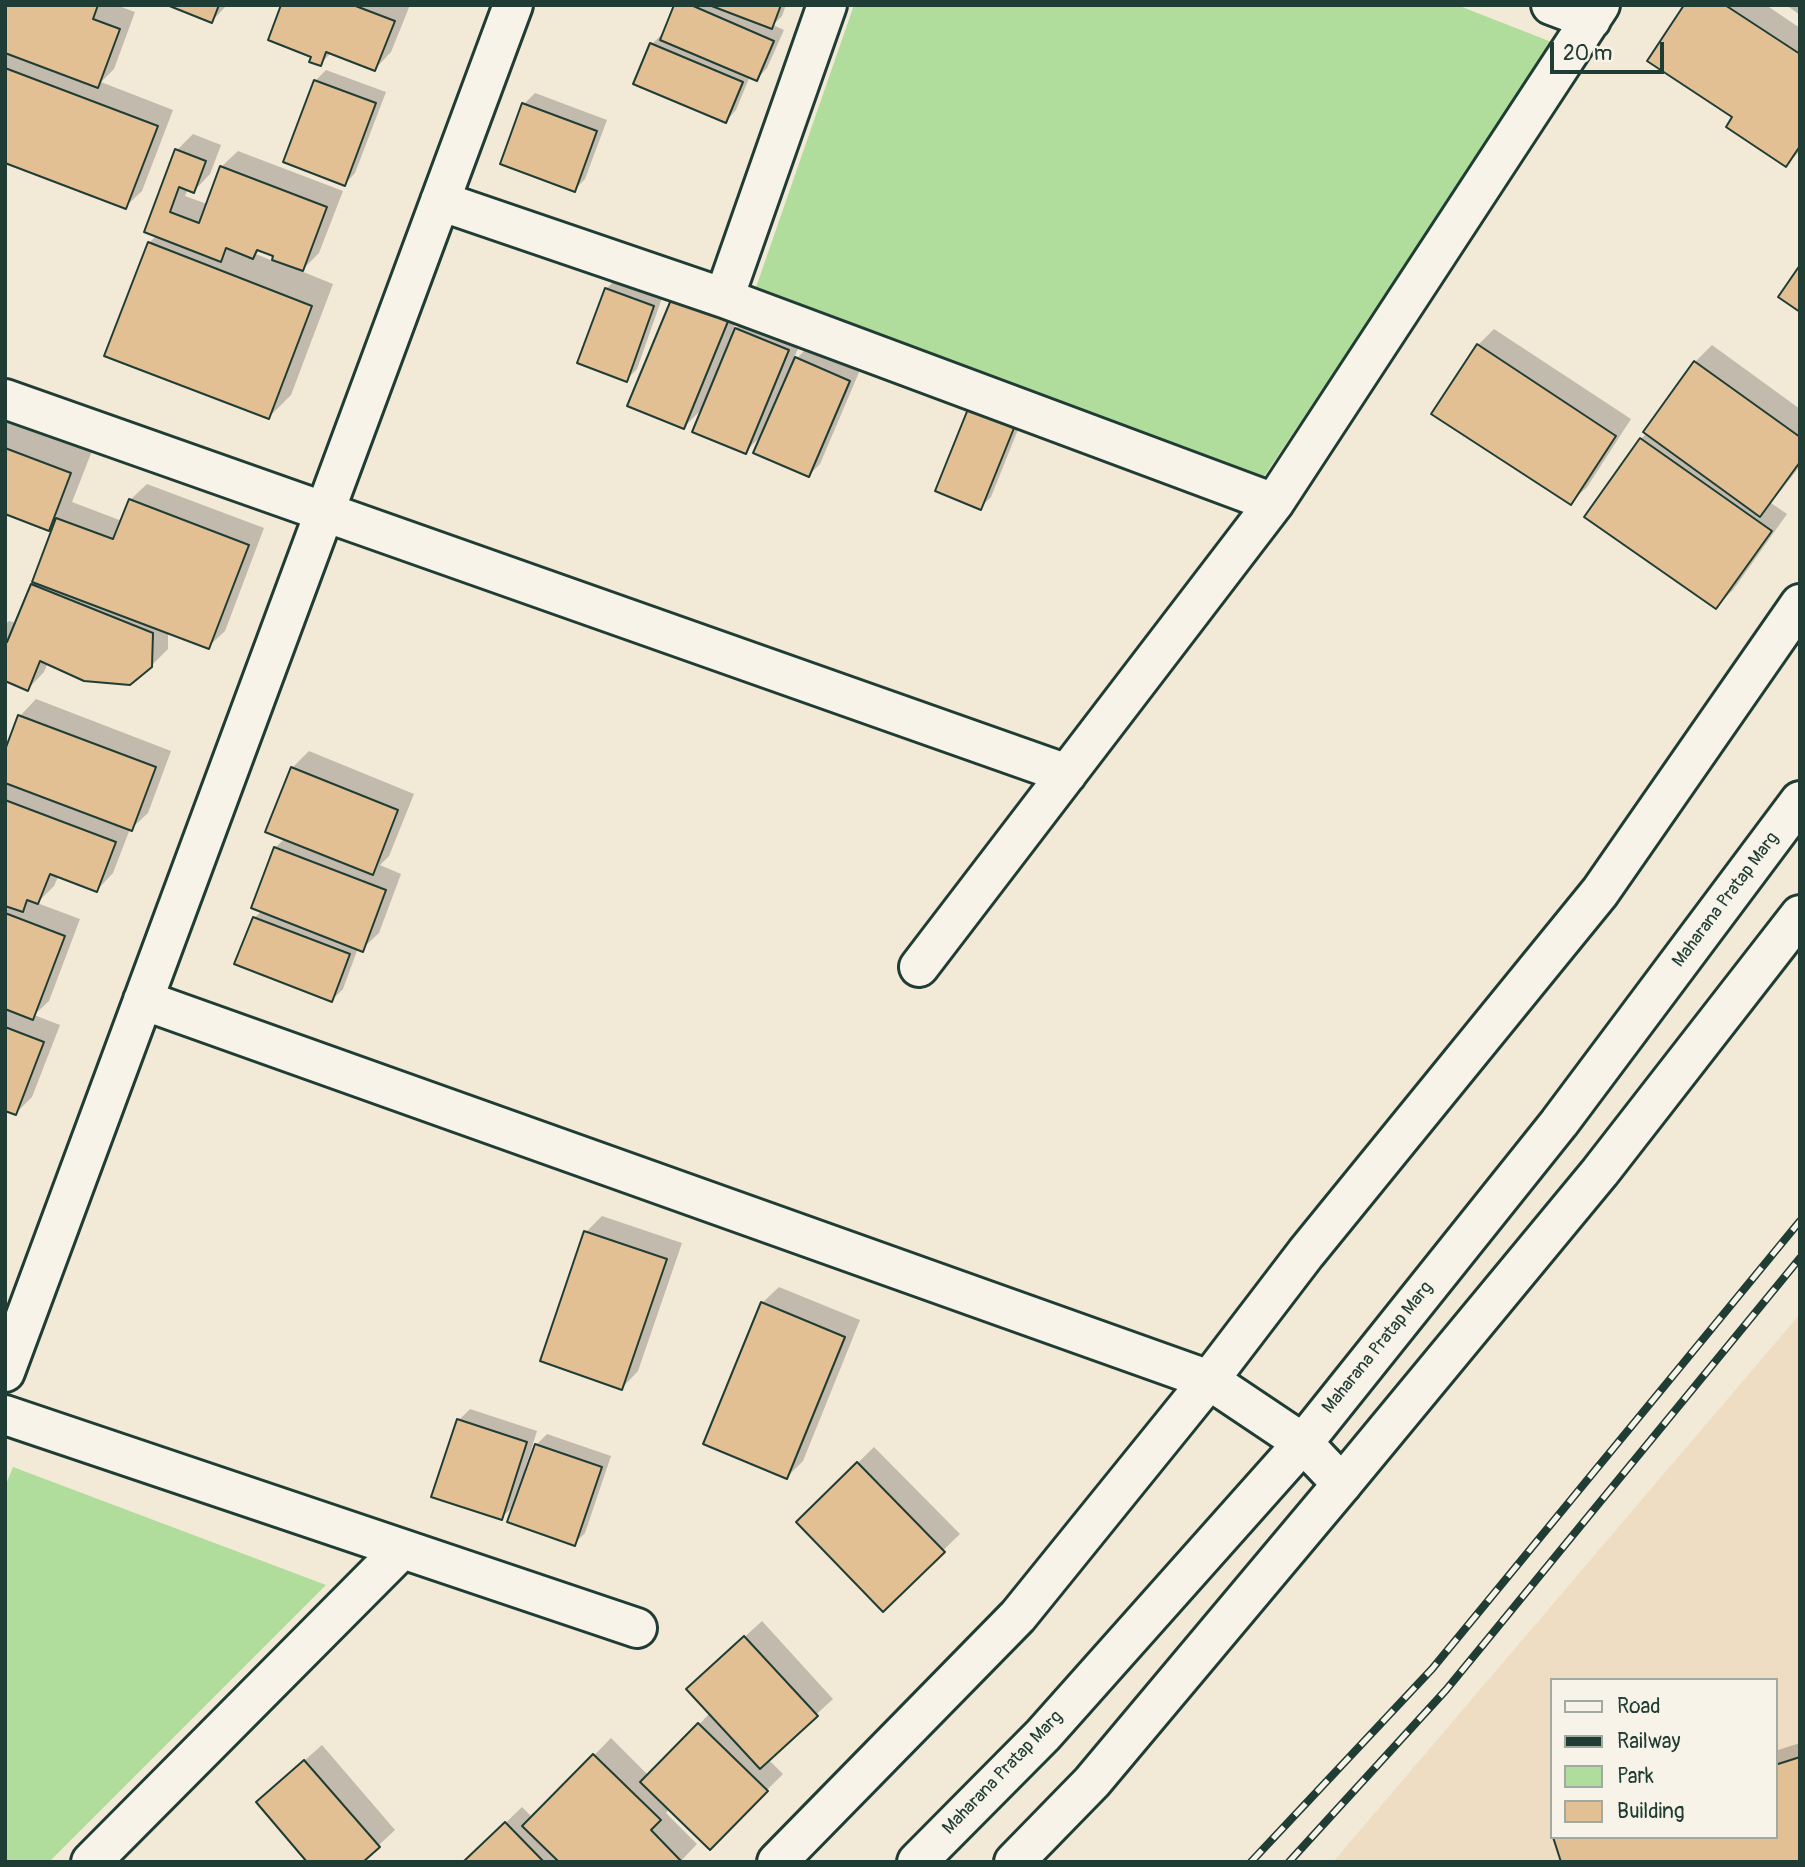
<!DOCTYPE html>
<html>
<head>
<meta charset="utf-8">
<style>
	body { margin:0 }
	#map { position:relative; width:1805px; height:1867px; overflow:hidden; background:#f3e9d7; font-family:Pangolin,sans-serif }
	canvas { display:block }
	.frame { position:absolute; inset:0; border:7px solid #1f3d34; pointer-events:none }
	.legend { position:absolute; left:1550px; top:1678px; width:228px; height:161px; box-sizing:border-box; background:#f7f3e8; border:2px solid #a1aaa0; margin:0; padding:9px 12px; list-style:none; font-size:21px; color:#1f3d34 }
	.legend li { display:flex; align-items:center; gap:14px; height:35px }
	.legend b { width:35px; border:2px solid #a1aaa0 }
	.scale { position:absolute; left:1550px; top:42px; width:114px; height:32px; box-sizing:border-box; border:4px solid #1f3d34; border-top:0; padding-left:9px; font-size:21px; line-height:24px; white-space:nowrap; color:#1f3d34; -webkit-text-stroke:5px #f7f3e8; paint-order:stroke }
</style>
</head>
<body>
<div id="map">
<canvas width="1805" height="1867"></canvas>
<div class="frame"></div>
<ul class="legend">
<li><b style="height:9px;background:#f7f3e8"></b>Road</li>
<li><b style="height:9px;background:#1f3d34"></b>Railway</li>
<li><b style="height:19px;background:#b1dd9c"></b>Park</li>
<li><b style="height:19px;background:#e2c094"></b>Building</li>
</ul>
<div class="scale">20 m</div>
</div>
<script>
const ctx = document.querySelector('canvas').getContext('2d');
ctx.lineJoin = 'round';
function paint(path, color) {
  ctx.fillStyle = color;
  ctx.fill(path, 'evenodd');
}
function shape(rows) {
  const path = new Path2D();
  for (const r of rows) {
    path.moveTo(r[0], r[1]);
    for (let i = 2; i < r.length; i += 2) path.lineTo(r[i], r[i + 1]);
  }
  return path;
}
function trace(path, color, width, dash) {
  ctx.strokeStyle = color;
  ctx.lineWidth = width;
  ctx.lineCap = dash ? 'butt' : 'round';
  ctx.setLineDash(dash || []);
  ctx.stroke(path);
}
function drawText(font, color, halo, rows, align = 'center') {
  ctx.font = font + ' Pangolin,sans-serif';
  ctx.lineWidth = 5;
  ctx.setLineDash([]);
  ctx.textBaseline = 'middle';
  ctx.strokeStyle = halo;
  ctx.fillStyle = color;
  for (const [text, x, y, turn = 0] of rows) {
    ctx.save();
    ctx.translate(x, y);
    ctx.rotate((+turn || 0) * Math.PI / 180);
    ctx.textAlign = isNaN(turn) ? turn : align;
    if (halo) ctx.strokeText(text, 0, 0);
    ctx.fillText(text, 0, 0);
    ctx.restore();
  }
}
const built = shape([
	[1800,1314,1800,1862,1333,1862],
	[1551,1680,1775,1680,1775,1837,1551,1837]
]);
const green = shape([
	[854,5,1457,5,1554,43,1259,484,754,293],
	[13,1467,326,1585,49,1862,5,1862,5,1487]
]);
const shadow = shape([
	[5,5,116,5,135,12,114,69,101,82,173,110,142,191,125,207,5,162,5,56,9,52],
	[172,5,227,5,212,21],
	[283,5,410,5,391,52,375,69,332,52,320,64,313,56],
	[676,5,786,5,782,16,773,25,784,30,767,68,757,79,750,76,736,110,726,121,652,44,663,33,664,34],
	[1686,5,1766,5,1800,28,1800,151,1786,165,1735,116],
	[1786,5,1800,5,1800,15],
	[326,70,386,92,355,173,345,184,315,81],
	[535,93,607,120,585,179,574,190,502,163,524,104],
	[193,134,221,145,210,174,194,191,188,189,185,196,207,204,221,167,238,151,343,191,319,253,301,271,333,284,291,395,269,417,149,243,157,235,177,150],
	[260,250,275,255,273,261,256,254],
	[617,278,663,295,637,369,626,380,606,289],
	[744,303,732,332,753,312,804,334,792,363,807,348,860,370,820,464,809,475,763,434,745,452,704,407,684,427,630,405],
	[1494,329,1631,419,1587,487,1570,503,1478,345],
	[1712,345,1800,409,1800,466,1771,503,1787,514,1733,590,1716,607,1641,439,1647,433,1645,432,1695,362],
	[970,410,1023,417,991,497,980,508],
	[5,418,92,451,72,502,122,521,130,500,147,484,264,528,225,631,208,647,168,632,168,649,151,666,48,662,44,672,28,689,5,680,5,625,9,621,17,623,32,585,36,581,58,520,48,529,5,513],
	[36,699,171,751,148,813,131,829,130,829,113,873,97,890,59,875,54,886,37,903,80,919,49,1001,34,1015,60,1025,32,1097,16,1113,5,1109,5,755,20,716],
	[309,751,414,794,389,856,380,865,401,874,379,933,362,949,358,948,343,989,332,1000,254,918,262,911,275,848,285,838,292,768],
	[602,1216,682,1243,638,1371,622,1388,586,1232],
	[779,1287,860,1320,803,1461,787,1477,762,1303],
	[470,1409,537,1431,525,1469,528,1470,536,1445,547,1434,611,1456,585,1533,574,1544,516,1504,501,1518,434,1496,459,1420],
	[874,1447,960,1534,883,1609,798,1522],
	[762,1621,833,1699,768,1759,783,1774,710,1847,670,1808,666,1813,697,1844,680,1862,465,1862,522,1807,533,1818,611,1738,649,1776,710,1713,705,1673],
	[1800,1743,1800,1862,1775,1837,1775,1751],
	[322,1745,395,1830,361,1862,258,1802]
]);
const building = shape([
	[5,5,98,5,93,19,120,29,98,88,5,53,5,5],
	[167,5,219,5,212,23,167,5],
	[281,5,353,5,395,21,375,71,326,52,321,66,309,62,311,57,268,40,281,5],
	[674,5,691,5,774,41,757,81,660,40,674,5],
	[709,5,781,5,772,29,709,5],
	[1684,5,1725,5,1800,54,1800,146,1786,167,1726,127,1732,117,1647,61,1684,5],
	[650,43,743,82,726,123,633,84,650,43],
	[5,68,158,126,126,209,5,163,5,68],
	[314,80,376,103,345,186,283,162,314,80],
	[522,103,597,131,575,192,500,164,522,103],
	[175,149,206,161,194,193,179,187,170,212,199,223,220,166,327,207,303,271,272,260,273,256,257,250,253,259,226,248,221,262,144,232,175,149],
	[148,242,312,306,269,419,104,356,148,242],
	[1800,265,1800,312,1778,297,1800,265],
	[605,288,654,306,627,382,577,363,605,288],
	[673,295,729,319,684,429,627,406,673,295],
	[735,328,789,350,746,454,692,432,735,328],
	[1477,344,1616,436,1571,505,1431,414,1477,344],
	[795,357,850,381,809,477,753,453,795,357],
	[1694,361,1800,437,1800,462,1760,517,1643,432,1694,361],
	[968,409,1014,428,981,510,935,491,968,409],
	[1640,438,1772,531,1716,609,1584,517,1640,438],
	[5,448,71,473,49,531,5,514,5,448],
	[129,499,249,545,209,649,32,582,56,518,113,539,129,499],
	[31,584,153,633,152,667,130,685,84,681,40,661,28,691,5,681,5,641,7,642,31,584],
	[18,715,156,767,132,831,5,783,5,750,18,715],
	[291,767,398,810,373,875,265,832,291,767],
	[5,800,116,842,97,892,50,874,38,904,27,900,23,912,5,906,5,800],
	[274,847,386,890,363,952,251,908,274,847],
	[5,913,65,936,33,1020,5,1009,5,913],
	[253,917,350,954,332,1002,234,964,253,917],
	[5,1027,44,1042,16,1115,5,1111,5,1027],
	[584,1231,667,1259,622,1390,540,1361,584,1231],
	[761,1302,845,1337,787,1479,703,1444,761,1302],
	[457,1419,527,1442,502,1520,431,1497,457,1419],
	[535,1444,602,1467,575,1546,507,1522,535,1444],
	[857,1462,945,1552,883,1612,796,1522,857,1462],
	[744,1636,818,1716,760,1769,686,1689,744,1636],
	[698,1723,768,1791,710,1850,640,1782,698,1723],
	[593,1754,661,1820,651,1830,682,1862,559,1862,522,1826,593,1754],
	[1800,1757,1800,1862,1561,1862,1553,1837,1775,1837,1775,1765,1800,1757],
	[304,1760,380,1847,363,1862,307,1862,256,1802,304,1760],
	[505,1822,544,1862,463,1862,505,1822]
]);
const street = shape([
	[1551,5,1591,20],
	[440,201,724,298,1274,503],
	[724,298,827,5],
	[5,399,1067,774],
	[919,967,1274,503,1600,5],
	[143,1000,1209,1380,1303,1443,1342,1484],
	[5,1372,513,5],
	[5,1415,637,1628],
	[91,1862,402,1549],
	[777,1862,1018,1616,1209,1380,1306,1253,1600,892,1800,604]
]);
const secondary = shape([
	[917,1862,1043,1735,1303,1443,1559,1123,1800,801],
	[1014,1862,1092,1782,1342,1484,1600,1172,1800,915]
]);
const rail = shape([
	[1251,1862,1432,1669,1800,1221],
	[1289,1862,1446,1690,1800,1258]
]);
const streetNames = [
	["Maharana Pratap Marg",1726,900,-53],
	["Maharana Pratap Marg",1378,1348,-51],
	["Maharana Pratap Marg",1003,1773,-46]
];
paint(built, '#eeddc3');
paint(green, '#b1dd9c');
paint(shadow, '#0003');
paint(building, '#e2c094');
trace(building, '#1f3d34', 2);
trace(street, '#1f3d34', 44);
trace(secondary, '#1f3d34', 44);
trace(street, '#f7f3e8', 38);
trace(secondary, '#f7f3e8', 38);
trace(rail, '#1f3d34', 8);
trace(rail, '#f7f3e8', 5, [16]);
drawText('18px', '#1f3d34', '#f7f3e8', streetNames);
</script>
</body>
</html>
